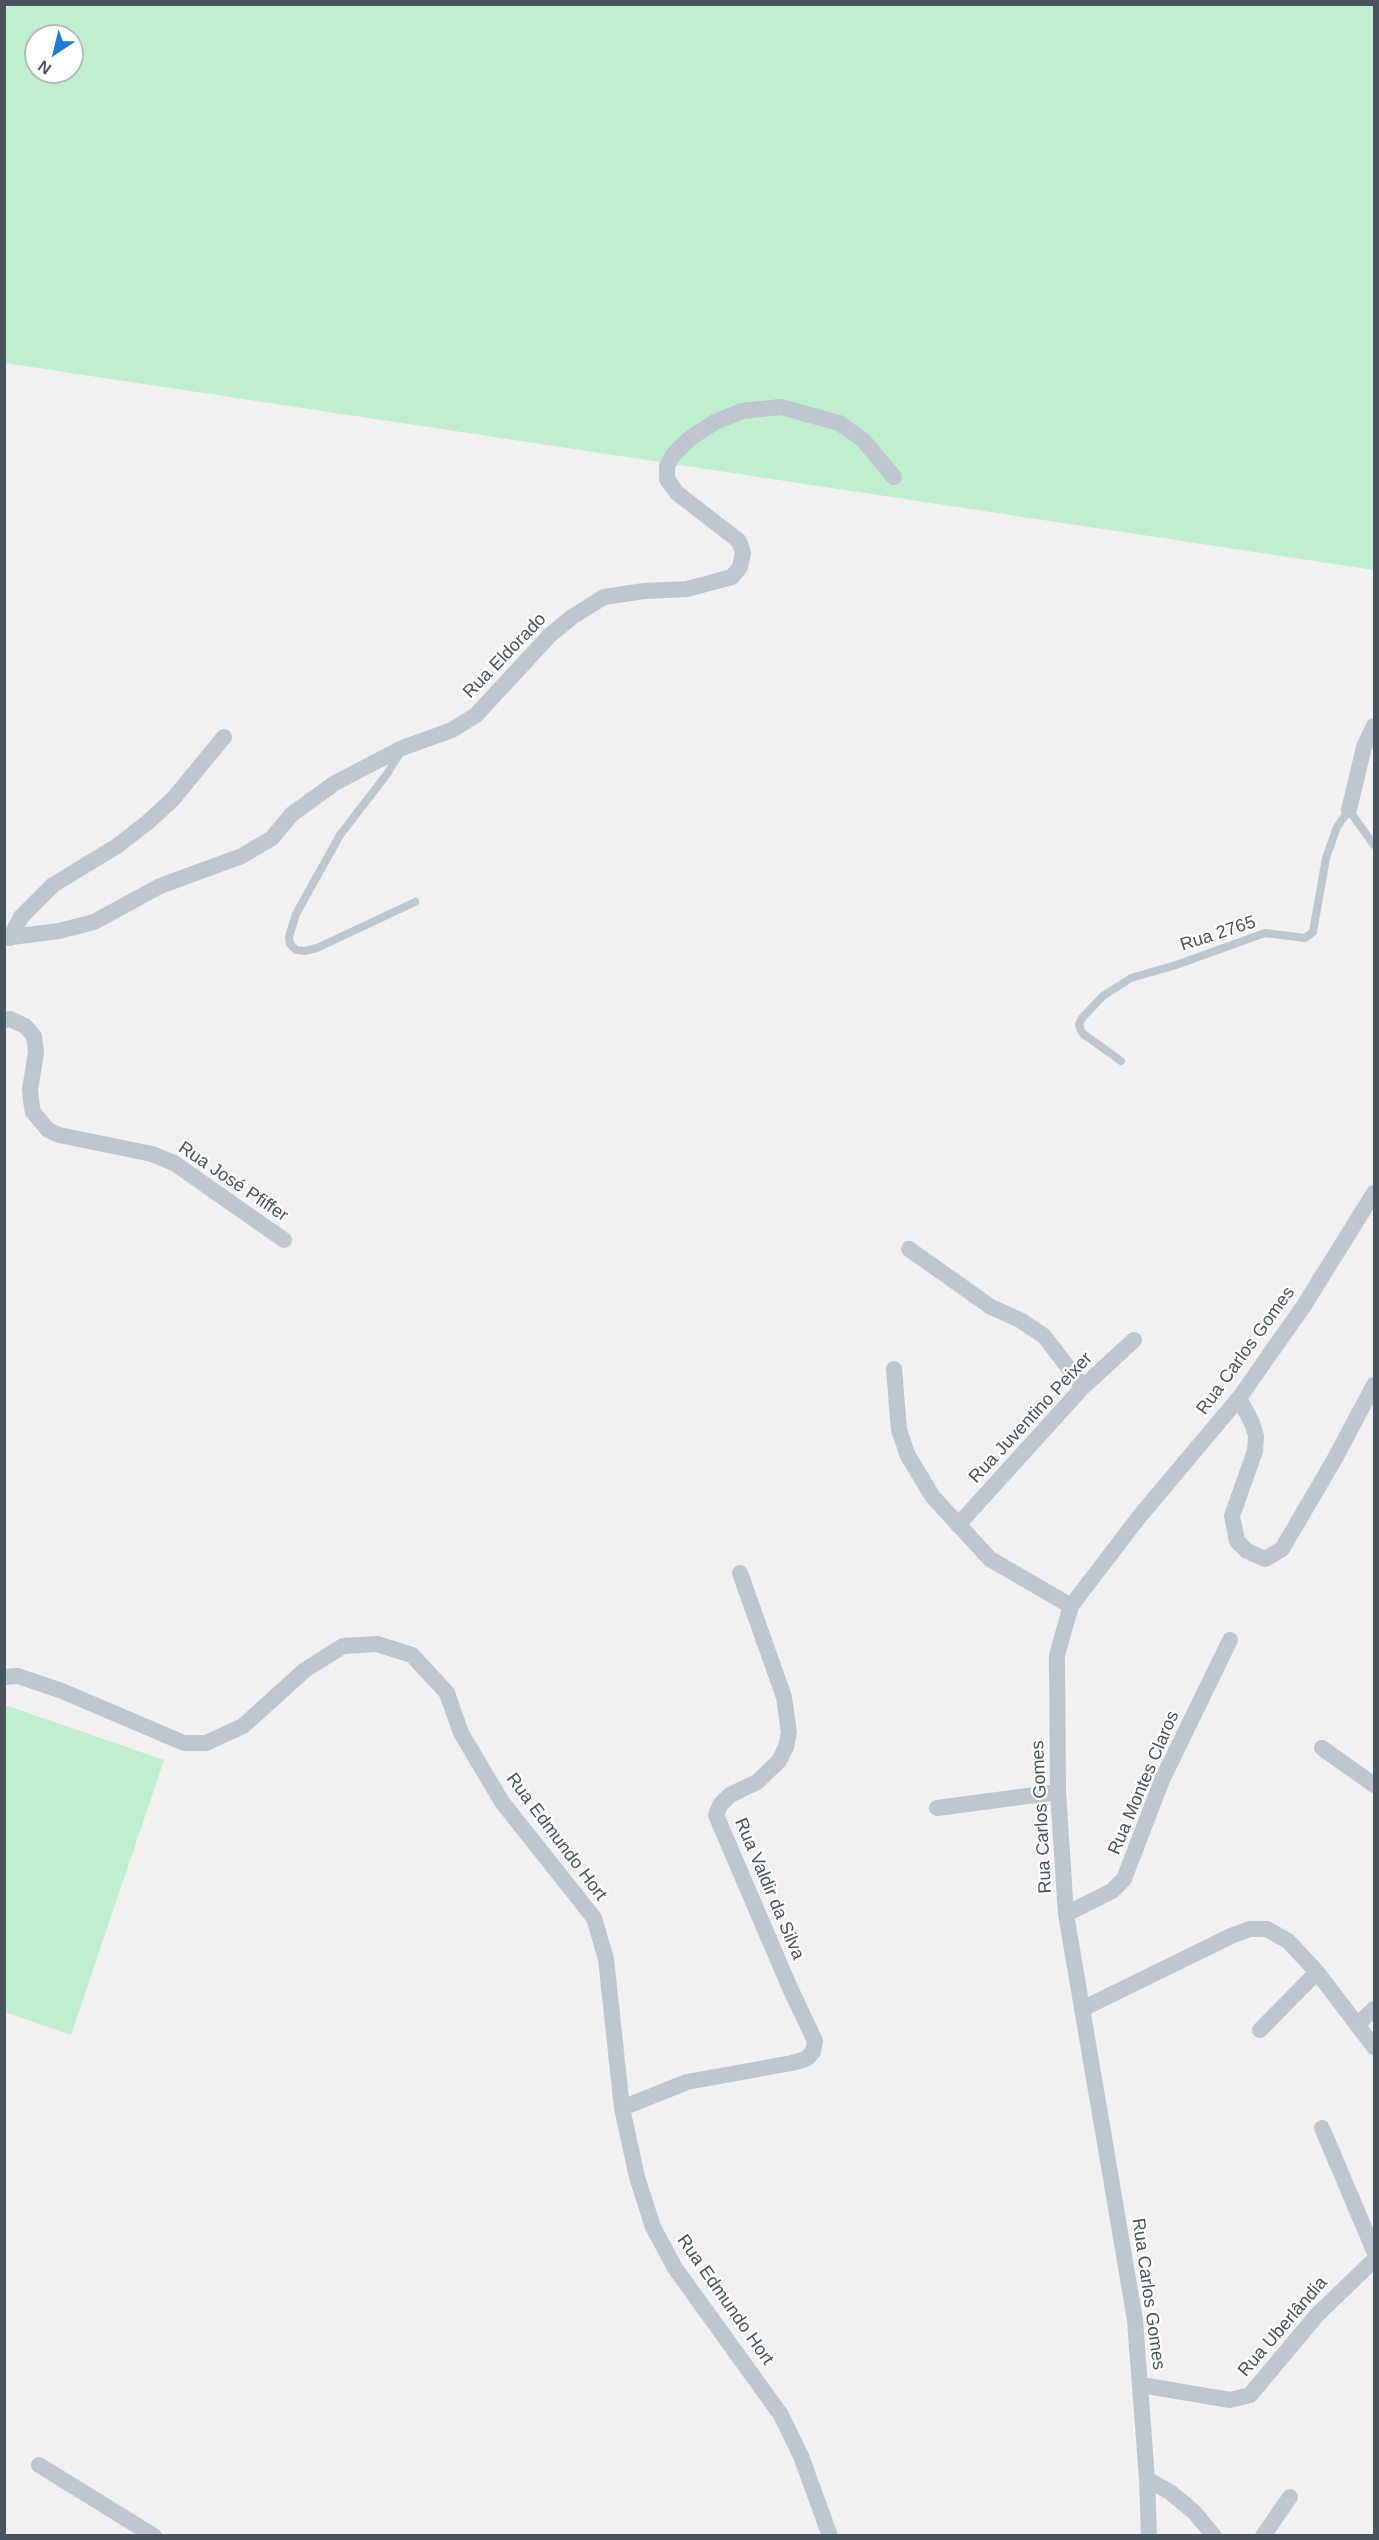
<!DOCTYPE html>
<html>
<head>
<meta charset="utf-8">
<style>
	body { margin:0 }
	#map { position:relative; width:1379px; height:2540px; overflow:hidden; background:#f2f0f0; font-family:Arial,sans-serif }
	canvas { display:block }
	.frame { position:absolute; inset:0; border:6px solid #48545c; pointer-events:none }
	.north { position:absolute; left:24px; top:24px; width:60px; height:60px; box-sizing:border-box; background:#fff; border:2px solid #b6bbbe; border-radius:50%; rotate:215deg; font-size:16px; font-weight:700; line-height:24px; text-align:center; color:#48545c }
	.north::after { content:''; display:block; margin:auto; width:21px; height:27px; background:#2079dc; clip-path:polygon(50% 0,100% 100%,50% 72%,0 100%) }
</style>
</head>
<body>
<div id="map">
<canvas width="1379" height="2540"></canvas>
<div class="frame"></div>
<div class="north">N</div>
</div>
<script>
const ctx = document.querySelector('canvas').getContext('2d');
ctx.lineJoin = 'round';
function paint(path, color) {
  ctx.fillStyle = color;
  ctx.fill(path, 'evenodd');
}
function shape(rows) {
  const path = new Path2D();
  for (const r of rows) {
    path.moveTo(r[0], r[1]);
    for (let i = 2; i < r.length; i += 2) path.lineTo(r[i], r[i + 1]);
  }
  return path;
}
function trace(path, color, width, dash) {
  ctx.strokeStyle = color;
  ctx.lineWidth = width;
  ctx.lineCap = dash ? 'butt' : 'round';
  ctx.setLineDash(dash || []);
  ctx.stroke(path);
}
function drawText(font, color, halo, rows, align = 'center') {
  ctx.font = font + ' Arial,sans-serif';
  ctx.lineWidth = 4.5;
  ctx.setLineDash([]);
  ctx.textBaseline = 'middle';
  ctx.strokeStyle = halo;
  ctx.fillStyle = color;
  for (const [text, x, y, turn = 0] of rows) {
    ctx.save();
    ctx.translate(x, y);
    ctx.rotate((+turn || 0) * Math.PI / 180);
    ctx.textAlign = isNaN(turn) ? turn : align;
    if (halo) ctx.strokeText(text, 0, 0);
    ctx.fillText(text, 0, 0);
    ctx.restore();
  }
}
const green = shape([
	[4,5,1374,5,1374,570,5,363],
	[36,36,72,36,72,72,36,72],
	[5,1705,164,1760,71,2035,5,2012]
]);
const lane = shape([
	[400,753,387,774,340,835,296,914,289,937,290,944,296,950,305,951,317,948,415,902],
	[1121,1061,1082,1033,1079,1025,1082,1018,1103,996,1131,978,1176,965,1265,933,1305,938,1313,932,1326,858,1337,827,1349,810,1374,845]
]);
const street = shape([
	[1349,810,1364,747,1374,726],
	[4,938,59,931,94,922,160,886,242,856,272,838,292,814,335,783,402,748,452,730,476,715,550,635,572,617,604,597,644,591,687,589,732,577,740,567,743,553,739,541,677,493,667,479,667,466,674,454,689,439,715,422,742,411,781,407,839,423,863,440,894,477],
	[10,938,21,917,53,885,117,846,148,822,173,799,224,737],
	[4,1020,10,1019,25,1026,34,1036,36,1053,30,1089,31,1101,33,1112,48,1130,59,1135,152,1154,174,1163,284,1240],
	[909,1249,991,1307,1020,1320,1044,1336,1083,1387],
	[894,1369,899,1430,908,1456,933,1497,990,1559,1071,1606],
	[1239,1398,1252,1423,1256,1436,1255,1451,1232,1516,1237,1541,1247,1551,1265,1559,1282,1549,1333,1462,1374,1385],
	[958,1525,1083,1387,1134,1340],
	[4,1677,18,1676,62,1691,184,1743,206,1743,243,1726,305,1670,343,1646,377,1644,412,1655,447,1693,461,1733,502,1802,594,1918,606,1959,622,2108,637,2177,653,2227,675,2268,781,2415,801,2456,830,2536],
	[1322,1748,1374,1785],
	[937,1808,1058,1792],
	[1066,1914,1112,1891,1124,1879,1162,1780,1230,1640],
	[1082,2009,1231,1936,1250,1929,1267,1929,1288,1941,1317,1972,1374,2047],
	[1357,2025,1374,2009],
	[1260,2030,1317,1972],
	[622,2108,687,2082,792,2063,806,2059,813,2052,815,2041,790,1988,716,1815,720,1805,730,1795,757,1782,779,1761,786,1747,789,1733,784,1697,740,1573],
	[1322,2128,1374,2251],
	[1141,2385,1230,2400,1250,2395,1317,2315,1374,2260],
	[39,2465,154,2536],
	[1147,2479,1170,2492,1194,2512,1214,2536],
	[1149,2536,1147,2479,1135,2320,1066,1914,1058,1792,1057,1655,1071,1606,1139,1517,1239,1398,1303,1307,1374,1193],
	[1263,2536,1290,2497]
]);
const streetNames = [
	["Rua Eldorado",505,656,-46],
	["Rua 2765",1218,934,-18],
	["Rua José Pfiffer",233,1182,34],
	["Rua Carlos Gomes",1246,1351,-54],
	["Rua Juventino Peixer",1031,1418,-47],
	["Rua Montes Claros",1144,1783,-67],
	["Rua Carlos Gomes",1042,1817,-93],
	["Rua Edmundo Hort",556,1837,53],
	["Rua Valdir da Silva",769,1889,67],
	["Rua Carlos Gomes",1148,2294,82],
	["Rua Edmundo Hort",725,2300,55],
	["Rua Uberlândia",1283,2327,-49]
];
paint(green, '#c0eed0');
trace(lane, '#bec7ce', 8);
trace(street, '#bec7ce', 16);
drawText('18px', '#48545c', '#fff', streetNames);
</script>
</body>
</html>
